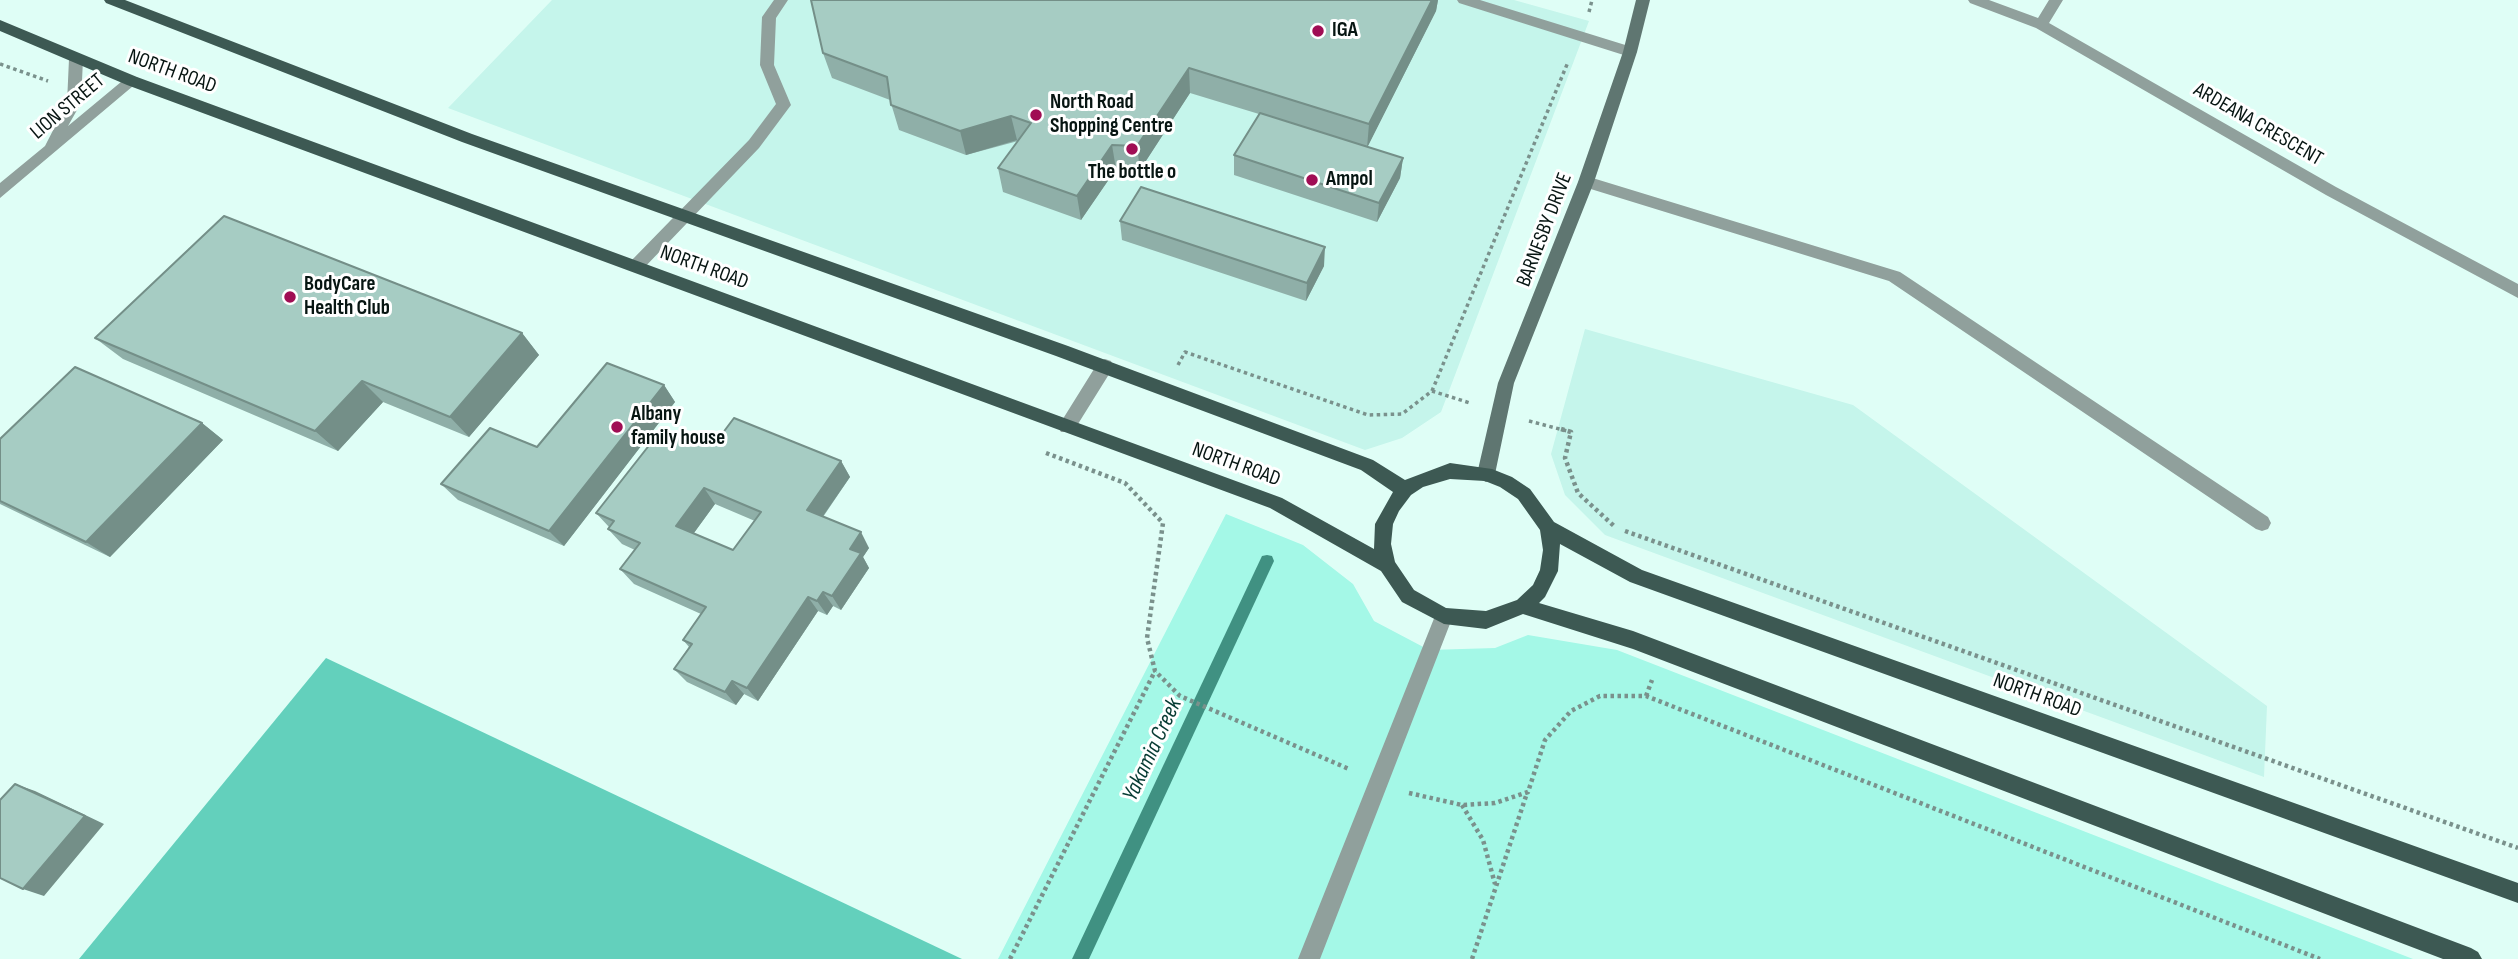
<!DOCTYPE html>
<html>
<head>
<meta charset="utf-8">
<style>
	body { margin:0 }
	canvas { display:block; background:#dffef6 }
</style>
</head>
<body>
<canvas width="2518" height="959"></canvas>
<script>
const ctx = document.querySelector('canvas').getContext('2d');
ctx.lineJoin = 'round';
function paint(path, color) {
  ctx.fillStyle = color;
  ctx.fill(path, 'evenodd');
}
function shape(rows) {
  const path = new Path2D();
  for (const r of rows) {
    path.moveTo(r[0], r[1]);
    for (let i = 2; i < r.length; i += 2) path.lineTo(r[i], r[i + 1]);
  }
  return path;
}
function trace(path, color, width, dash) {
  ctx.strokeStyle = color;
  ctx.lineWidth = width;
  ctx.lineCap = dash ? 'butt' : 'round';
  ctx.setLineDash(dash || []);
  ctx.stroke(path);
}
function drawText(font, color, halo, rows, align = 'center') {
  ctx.font = font + ' "Sofia Sans Condensed",sans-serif';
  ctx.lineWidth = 6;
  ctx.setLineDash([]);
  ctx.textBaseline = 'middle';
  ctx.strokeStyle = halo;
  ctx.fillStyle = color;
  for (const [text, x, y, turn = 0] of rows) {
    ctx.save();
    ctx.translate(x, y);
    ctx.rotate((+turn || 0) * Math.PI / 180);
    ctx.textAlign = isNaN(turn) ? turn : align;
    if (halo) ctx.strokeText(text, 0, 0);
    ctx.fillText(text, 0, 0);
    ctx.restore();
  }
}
const built = shape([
	[552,0,1514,0,1589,21,1441,412,1402,438,1365,450,448,108],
	[1585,329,1853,405,2267,706,2264,777,1605,535,1565,495,1551,454]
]);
const green = shape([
	[1226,514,1303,545,1353,584,1374,621,1429,650,1495,648,1528,635,1617,650,2413,959,998,959]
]);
const forest = shape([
	[326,658,962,959,79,959]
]);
const stream = shape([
	[1267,555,1272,556,1274,561,1089,959,1072,959,1262,556,1267,555]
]);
const pathFar1 = shape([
	[1589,12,1592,0],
	[0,64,48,81],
	[1178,365,1185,352,1368,415,1402,414,1432,391,1470,403],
	[1432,391,1568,62],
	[1529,421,1567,431]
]);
const path = shape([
	[1561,429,1571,432,1565,458,1578,493,1614,526],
	[1046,453,1125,483,1163,523,1147,638,1155,671,1180,696,1349,769],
	[1625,531,2518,848],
	[1646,696,1652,680],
	[1409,793,1462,805,1495,803,1528,792,1545,740,1571,711,1600,696,1646,696,2320,959],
	[1462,805,1483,840,1495,884],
	[1010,959,1155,671],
	[1472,959,1527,793]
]);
const lane = shape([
	[774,0,788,0,776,18,774,65,791,105,759,148,642,270,630,270,628,266,630,262,749,140,776,104,760,65,762,17,774,0],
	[1457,0,1480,0,1635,48,1637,52,1630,57,1459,3,1457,0],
	[1586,176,1900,272,2268,517,2271,523,2268,529,2262,531,2256,529,1889,281,1581,186,1578,182,1586,176],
	[1105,359,1111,361,1113,366,1111,371,1073,432,1061,432,1058,427,1061,422,1099,361,1105,359],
	[1444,608,1451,610,1453,616,1320,959,1298,959,1435,616,1437,610,1444,608]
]);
const street = shape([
	[1968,0,1989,0,2038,18,2049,0,2063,0,2049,23,2336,187,2518,284,2518,298,2326,195,2036,28,1970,3,1968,0],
	[76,54,83,59,81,103,68,126,127,77,137,77,139,81,0,198,0,183,45,146,67,103,69,59,76,54]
]);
const secondary = shape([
	[1636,0,1650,0,1637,52,1594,182,1514,383,1495,474,1492,479,1486,482,1480,479,1477,474,1498,383,1578,182,1623,52,1636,0]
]);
const primary = shape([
	[104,0,125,0,472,134,1068,346,1373,460,1405,480,1450,463,1492,469,1512,477,1530,489,1554,522,1642,570,2518,883,2518,903,1630,582,1560,544,1558,571,1545,597,1539,603,1633,631,2471,948,2478,952,2482,959,2443,959,1633,649,1523,614,1486,629,1444,624,1402,602,1381,571,1270,508,127,85,0,31,0,20,137,77,1282,498,1374,549,1375,524,1393,492,1361,470,1056,356,462,142,106,3,104,0],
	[1450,479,1485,481,1500,487,1518,499,1540,530,1543,550,1540,570,1533,585,1517,600,1486,611,1446,608,1414,590,1395,562,1391,544,1393,524,1399,511,1411,495,1423,487,1450,479]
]);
const wall = shape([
	[811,0,1438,0,1436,11,1367,147,1403,158,1400,178,1377,222,1234,175,1234,155,1259,114,1190,93,1140,170,1116,169,1081,220,1003,192,998,168,1018,141,966,155,899,130,890,100,832,78,823,53],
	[1120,221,1324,266,1306,301,1122,240],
	[522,333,539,355,469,437,383,402,338,451,123,359,95,338],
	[664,385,675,402,564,546,458,500,441,484,537,447],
	[202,423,223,440,110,557,0,504,0,439],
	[673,441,841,461,850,477,823,517,869,548,863,557,869,568,841,610,833,606,827,615,818,611,758,701,744,694,736,705,687,682,674,669,689,647,683,640,701,614,634,584,620,569,635,550,622,544,608,529,609,527,596,513],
	[715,504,755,521,733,550,694,533]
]);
const shadedWall = shape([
	[1432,0,1438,0,1436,11,1367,148,1369,124],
	[1189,68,1190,93,1140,170,1137,146],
	[1011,116,1017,140,966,155,960,131],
	[1112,145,1116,169,1081,220,1077,196],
	[1403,158,1400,178,1377,222,1379,203],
	[1325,247,1324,266,1306,301,1307,283],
	[522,333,539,355,469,437,450,417],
	[362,381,383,402,338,451,315,431],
	[664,385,675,402,564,546,549,531],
	[202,423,223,440,110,557,86,542],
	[841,461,850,477,816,526,807,510],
	[704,488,715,504,688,541,676,526],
	[861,532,869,548,863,557,869,568,841,610,832,596,850,549],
	[823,592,833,606,827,615,817,601],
	[808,597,818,611,758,701,747,688],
	[732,681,744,694,736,705,725,692],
	[15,784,35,791,104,824,44,896,23,889]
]);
const building = shape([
	[811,0,1432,0,1369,124,1189,68,1137,146,1112,145,1077,196,998,168,1031,123,1011,116,960,131,891,105,887,77,823,53,811,0],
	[1260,113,1403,158,1379,203,1234,155,1260,113],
	[1141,187,1325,247,1307,283,1120,221,1141,187],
	[224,216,522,333,450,417,362,381,315,431,95,338,224,216],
	[607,363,664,385,549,531,441,484,490,428,537,447,607,363],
	[75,367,202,423,86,542,0,501,0,439,75,367],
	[734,418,841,461,807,510,861,532,850,549,861,553,832,596,823,592,817,601,808,597,747,688,732,681,725,692,674,669,692,644,683,640,706,607,620,569,640,543,608,529,614,521,596,513,658,434,673,441,679,433,713,446,734,418],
	[704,488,761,512,733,550,676,526,704,488],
	[15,784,85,816,23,889,0,878,0,800,15,784]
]);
const markers = [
	[1318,31,7,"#a00d54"],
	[1036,115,7,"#a00d54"],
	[1132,149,7,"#a00d54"],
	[1312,180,7,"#a00d54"],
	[290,297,7,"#a00d54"],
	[617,427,7,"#a00d54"]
];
const poiNames = [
	["IGA",1332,31],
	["North Road",1050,103],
	["Shopping Centre",1050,127],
	["The bottle o",1132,173,"center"],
	["Ampol",1326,180],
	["BodyCare",304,285],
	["Health Club",304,309],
	["Albany",631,415],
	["family house",631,439]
];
const streetNames = [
	["NORTH ROAD",172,72,20],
	["LION STREET",68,107,-40],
	["ARDEANA CRESCENT",2258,125,30],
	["BARNESBY DRIVE",1545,230,-69],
	["NORTH ROAD",704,268,20],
	["NORTH ROAD",1236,465,20],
	["NORTH ROAD",2037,696,20]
];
const waterNames = [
	["Yakamia Creek",1153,750,-65]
];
paint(built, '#c5f5eb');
paint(green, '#a4f8e7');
paint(forest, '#63d0bc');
paint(stream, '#409182');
trace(pathFar1, '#7a918c', 3.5, [3.5, 3.5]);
trace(path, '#7a918c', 4.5, [3.5, 3.5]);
paint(lane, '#90a09c');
paint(street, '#90a09c');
paint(secondary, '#5f7671');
paint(primary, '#3d5953');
paint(wall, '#8fafa8');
paint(shadedWall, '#748f88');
paint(building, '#a6ccc3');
trace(building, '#748f88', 2);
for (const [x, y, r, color] of markers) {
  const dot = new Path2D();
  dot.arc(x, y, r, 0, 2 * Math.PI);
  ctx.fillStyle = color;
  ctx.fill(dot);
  trace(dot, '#fff', 2.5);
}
drawText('bold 21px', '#071512', '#fff', poiNames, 'left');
drawText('21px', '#071512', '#fff', streetNames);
drawText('italic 23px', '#063b33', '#fff', waterNames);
</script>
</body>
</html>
